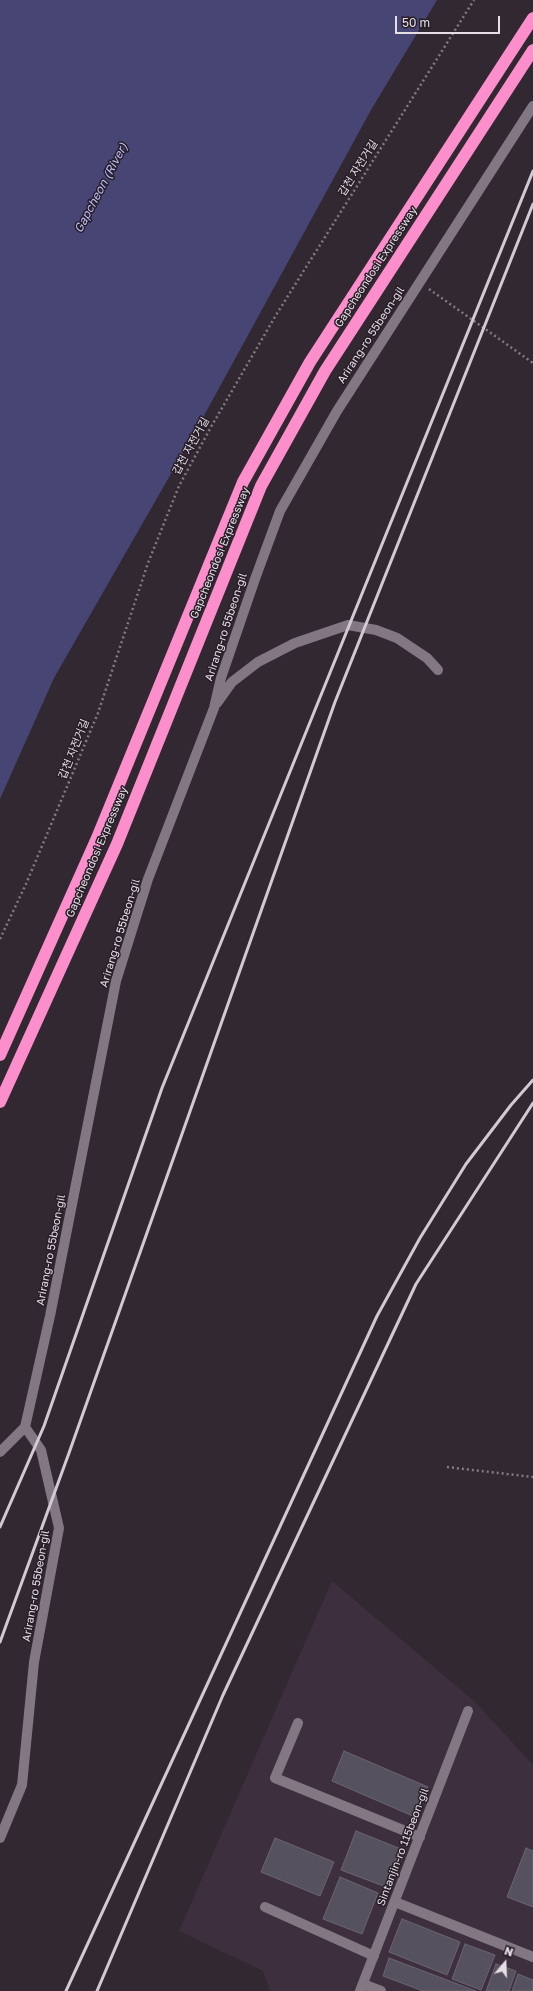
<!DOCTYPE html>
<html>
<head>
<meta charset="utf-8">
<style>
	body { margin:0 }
	#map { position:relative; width:533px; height:1991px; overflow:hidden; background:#322832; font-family:"Golos Text",sans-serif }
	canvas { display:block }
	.north { position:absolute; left:485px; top:1943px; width:40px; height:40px; -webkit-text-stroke:3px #281e28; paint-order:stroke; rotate:19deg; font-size:11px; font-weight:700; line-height:16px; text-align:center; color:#e5dee5 }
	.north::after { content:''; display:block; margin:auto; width:14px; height:18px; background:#e5dee5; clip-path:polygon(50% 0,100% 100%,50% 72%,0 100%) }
	.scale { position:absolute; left:395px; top:16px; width:105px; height:18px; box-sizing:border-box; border:2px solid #e5dee5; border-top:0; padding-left:5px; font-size:12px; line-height:14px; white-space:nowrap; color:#e5dee5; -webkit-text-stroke:3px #281e28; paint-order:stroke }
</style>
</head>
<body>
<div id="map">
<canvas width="533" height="1991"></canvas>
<div class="north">N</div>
<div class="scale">50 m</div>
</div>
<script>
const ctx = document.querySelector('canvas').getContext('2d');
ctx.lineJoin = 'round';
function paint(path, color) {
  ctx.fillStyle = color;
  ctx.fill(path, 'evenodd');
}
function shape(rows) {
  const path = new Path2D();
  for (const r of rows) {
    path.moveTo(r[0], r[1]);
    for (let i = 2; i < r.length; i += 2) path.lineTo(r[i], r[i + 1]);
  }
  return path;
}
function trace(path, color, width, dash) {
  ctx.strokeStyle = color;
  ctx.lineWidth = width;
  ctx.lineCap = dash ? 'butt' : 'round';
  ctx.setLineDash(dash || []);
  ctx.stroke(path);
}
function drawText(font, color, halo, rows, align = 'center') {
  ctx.font = font + ' "Golos Text","Noto Sans KR",sans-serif';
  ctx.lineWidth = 3;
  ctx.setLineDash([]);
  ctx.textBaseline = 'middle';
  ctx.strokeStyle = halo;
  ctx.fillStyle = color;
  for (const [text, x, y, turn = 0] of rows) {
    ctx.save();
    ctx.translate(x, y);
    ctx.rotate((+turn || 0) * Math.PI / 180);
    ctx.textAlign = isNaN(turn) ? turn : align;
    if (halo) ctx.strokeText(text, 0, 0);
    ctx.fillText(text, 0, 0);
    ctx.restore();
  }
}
const built = shape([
	[332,1581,474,1701,533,1765,533,1991,270,1991,263,1971,179,1931]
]);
const water = shape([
	[0,0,437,0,371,110,200,423,54,678,0,799]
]);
const building = shape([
	[344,1751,428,1787,415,1817,332,1781,344,1751],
	[356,1831,401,1849,386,1887,341,1870,356,1831],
	[275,1838,334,1862,320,1896,261,1872,275,1838],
	[526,1848,533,1851,533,1907,507,1897,526,1848],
	[340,1877,378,1893,362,1934,323,1919,340,1877],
	[402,1919,460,1942,447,1975,389,1952,402,1919],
	[465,1944,495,1955,481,1990,452,1979,465,1944],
	[389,1958,476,1991,423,1991,383,1976,389,1958],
	[496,1964,516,1971,509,1991,486,1991,496,1964],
	[518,1974,533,1980,533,1991,512,1991,518,1974]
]);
const path = shape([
	[429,289,533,363],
	[0,939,26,884,98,713,148,563,179,486,211,427,276,315,474,0],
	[447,1467,533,1477]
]);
const minor = shape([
	[217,703,232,682,258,662,295,643,348,625,376,630,397,638,427,658,438,670],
	[0,1452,25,1427],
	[298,1723,275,1778,420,1837],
	[0,1838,22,1785,34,1662,59,1528,41,1450,25,1427,50,1316,116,981,148,879,214,708,221,678,255,579,280,511,337,411,533,106],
	[395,1902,533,1957],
	[265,1907,374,1956],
	[363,1984,381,1991],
	[360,1991,468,1711]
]);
const highway = shape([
	[0,1055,97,838,243,482,310,362,533,18],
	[0,1102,117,844,261,486,325,371,533,50]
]);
const rail = shape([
	[0,1527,44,1426,162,1088,533,171],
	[0,1642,69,1453,335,702,533,204],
	[66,1991,377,1316,420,1238,466,1164,511,1105,533,1080],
	[97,1991,223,1695,416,1284,533,1103]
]);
const streetNames = [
	["갑천 자전거길",358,168,-58],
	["Gapcheondosi Expressway",376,267,-57],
	["Arirang-ro 55beon-gil",371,335,-57],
	["갑천 자전거길",191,446,-61],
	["Gapcheondosi Expressway",220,553,-68],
	["Arirang-ro 55beon-gil",226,627,-72],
	["갑천 자전거길",74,749,-68],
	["Gapcheondosi Expressway",97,852,-67],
	["Arirang-ro 55beon-gil",120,933,-73],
	["Arirang-ro 55beon-gil",51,1250,-79],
	["Arirang-ro 55beon-gil",36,1586,-80],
	["Sintanjin-ro 115beon-gil",403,1847,-69]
];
const waterNames = [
	["Gapcheon (River)",101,188,-62]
];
paint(built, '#3e2f3e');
paint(water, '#464574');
paint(building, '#56515e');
trace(building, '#6a6472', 1);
trace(path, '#837b83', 2.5, [2, 3]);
trace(minor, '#837783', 10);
trace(highway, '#fc8ecb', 12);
trace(rail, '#d2cad2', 3);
drawText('11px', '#e5dee5', '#281e28', streetNames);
drawText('italic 12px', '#bdbffd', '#281e28', waterNames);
</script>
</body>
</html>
